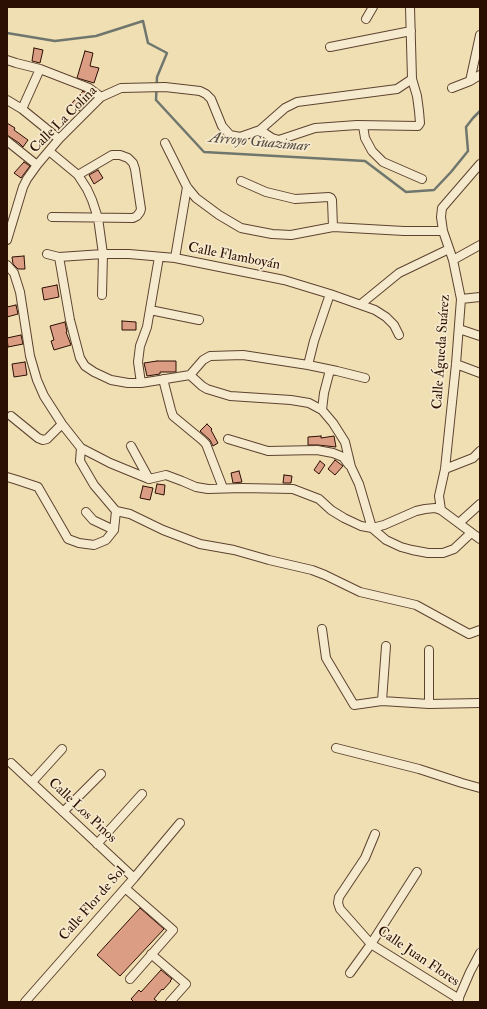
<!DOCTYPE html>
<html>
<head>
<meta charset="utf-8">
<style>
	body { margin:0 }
	#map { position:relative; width:487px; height:1009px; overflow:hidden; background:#f1dfb4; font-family:"IM FELL Double Pica",serif }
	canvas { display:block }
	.frame { position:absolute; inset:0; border:8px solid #2b0f03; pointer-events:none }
</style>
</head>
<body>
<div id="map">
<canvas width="487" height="1009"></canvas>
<div class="frame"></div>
</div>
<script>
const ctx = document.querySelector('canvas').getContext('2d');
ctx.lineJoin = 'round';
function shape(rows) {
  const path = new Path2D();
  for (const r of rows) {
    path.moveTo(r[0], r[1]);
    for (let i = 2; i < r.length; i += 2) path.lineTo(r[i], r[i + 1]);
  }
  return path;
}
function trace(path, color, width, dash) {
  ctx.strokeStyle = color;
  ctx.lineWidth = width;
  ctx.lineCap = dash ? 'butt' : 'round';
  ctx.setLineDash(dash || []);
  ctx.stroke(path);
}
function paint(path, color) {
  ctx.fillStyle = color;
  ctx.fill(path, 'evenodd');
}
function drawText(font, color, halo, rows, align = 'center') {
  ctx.font = font + ' "IM FELL Double Pica",serif';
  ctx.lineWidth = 3.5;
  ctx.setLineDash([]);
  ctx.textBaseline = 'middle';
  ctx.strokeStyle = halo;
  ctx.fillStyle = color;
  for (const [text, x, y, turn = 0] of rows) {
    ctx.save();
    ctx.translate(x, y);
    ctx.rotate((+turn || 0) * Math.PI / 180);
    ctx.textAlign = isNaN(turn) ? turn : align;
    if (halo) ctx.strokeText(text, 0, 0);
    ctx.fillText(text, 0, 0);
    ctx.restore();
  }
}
const stream = shape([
	[7,33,55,41,96,36,143,21,148,43,167,53,157,77,156,100,204,152,365,161,406,192,434,190,451,172,468,151,466,127,473,118,480,111]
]);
const building = shape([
	[34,48,43,50,40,63,32,61,34,48],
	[85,51,93,53,90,66,99,68,94,83,77,78,85,51],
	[83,91,86,93,93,98,79,111,71,104,83,91],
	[7,123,15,128,14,130,28,140,23,147,19,143,7,135,7,123],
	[24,162,30,166,21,178,14,173,24,162],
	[98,170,103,178,94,184,89,175,98,170],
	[24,256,25,269,18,269,13,264,12,257,24,256],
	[57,285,59,297,44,300,42,288,57,285],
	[16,305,18,314,7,317,7,307,16,305],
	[122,321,136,322,136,330,122,330,122,321],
	[65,322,67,332,66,332,71,345,54,350,51,341,54,340,50,326,65,322],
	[21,335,23,344,8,347,7,338,21,335],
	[157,361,176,361,176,372,160,372,160,374,147,376,144,363,157,361],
	[25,362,27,375,14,377,12,364,25,362],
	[207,424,212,429,211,430,218,443,213,446,210,440,200,431,207,424],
	[321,436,321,438,334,436,336,447,318,445,308,445,308,437,321,436],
	[335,460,343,466,335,475,328,469,335,460],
	[320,461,325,465,319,474,314,470,320,461],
	[239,471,242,482,233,483,231,473,239,471],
	[284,475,292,476,291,483,283,483,284,475],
	[157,484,165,485,164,495,155,493,157,484],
	[143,486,153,488,150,500,140,498,143,486],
	[140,908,164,929,120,976,97,955,140,908],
	[161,970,172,979,170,981,171,981,163,990,162,989,154,999,158,1002,134,1002,131,999,139,990,141,992,161,970]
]);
const minor = shape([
	[366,19,373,7],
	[330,47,411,31],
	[7,60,16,63,40,69,89,88,101,97],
	[470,81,480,35],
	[452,88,470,81,480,75],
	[7,100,22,109,59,139],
	[22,109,40,69],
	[363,126,365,138,372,151,383,162,422,179],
	[260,130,272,138,279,140,315,128,357,125,418,126,420,123,419,111,417,96,412,79,410,7],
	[7,141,37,165],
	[165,143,187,187,196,198,219,215,241,228,272,234,291,235,333,227,404,231,443,231],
	[49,151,78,175,87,189,92,200,98,218,103,254,102,295],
	[480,164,442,208,441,217,443,231,453,260,461,299,456,364,445,469,439,496,441,510,480,539],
	[241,181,266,192,295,199,329,197,331,198,332,200,333,227],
	[52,217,133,218,137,216,140,212,141,209,135,169,133,163,128,158,120,155,112,155,78,175],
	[7,240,23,187,27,179,37,165,59,139,101,97,121,88,165,87,200,91,206,94,211,99,222,126,230,135,240,137,260,130,285,108,297,102,397,89,412,79],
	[47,254,59,257,103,254,129,254,175,258,284,280,330,294,375,310,386,317,394,325,399,335],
	[59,257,70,320,80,358,85,366,94,372,111,380,128,383,141,383,190,375,203,360,210,356,243,355,308,365,314,341,330,294],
	[175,258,187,187],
	[453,260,480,245],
	[7,265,14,273,20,292,30,356,37,380,44,396,62,424,81,448,110,463,149,479,166,475,182,481,196,487,208,489,242,488,293,489,319,499,331,510,344,518,361,526,372,528,384,525,416,511,425,509,435,508,441,510],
	[461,299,480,297],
	[361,304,399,273,449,249],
	[150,310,199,320],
	[459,329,480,336],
	[456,364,480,373],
	[308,365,337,371,365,378],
	[190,375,202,386,207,389,230,396,291,400,309,403,322,410,333,423,345,442,351,467,359,484,372,528,386,540,401,547,412,550,428,553,443,553,454,549,471,533],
	[163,379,171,410,173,416,202,440,206,444,223,488],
	[141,383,138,362,140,346,147,327,159,257],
	[322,410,324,393,330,370],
	[11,416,38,438,43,440,47,439,62,424],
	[228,439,268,451,317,450,333,453,343,457,349,465],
	[131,446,149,479],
	[81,448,80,461,94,485,116,511,130,514,163,530,200,544,234,550,269,560,312,570,325,575,360,592,416,605,469,634,480,630],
	[445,469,473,458,480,451],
	[7,477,17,480,38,487,68,539,79,543,94,545,106,540,114,530,116,511],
	[86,512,93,520,114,530],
	[459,523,480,504],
	[322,629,326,658,354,705,382,701,429,704,480,703],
	[382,701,386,646],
	[429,704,429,650],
	[336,748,419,769,462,783,480,788],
	[11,763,134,878],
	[32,782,62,749],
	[63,812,101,774],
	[375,834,365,858,339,897,338,903,340,909,371,944,459,999],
	[97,844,142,794],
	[125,888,173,930,130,979],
	[151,954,186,984,170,1002],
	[350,973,371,944,417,872],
	[25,1002,134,878,180,823],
	[457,1002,470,972,480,953]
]);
const streetNames = [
	["Calle La Colina",64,120,-45],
	["Calle Flamboyán",234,257,11],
	["Calle Águeda Suárez",442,352,-86],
	["Calle Los Pinos",82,811,43],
	["Calle Flor de Sol",93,904,-49],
	["Calle Juan Flores",418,957,34]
];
const waterNames = [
	["Arroyo Guazimar",259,143,5]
];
trace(stream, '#6f766e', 2.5);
paint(building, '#db9d83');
trace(building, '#2b0f03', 1);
trace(minor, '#5c432f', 10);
trace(minor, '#f6eace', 8);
drawText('14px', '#2b0f03', '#f6eace', streetNames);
drawText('italic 15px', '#534b42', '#f6eace', waterNames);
</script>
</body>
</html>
